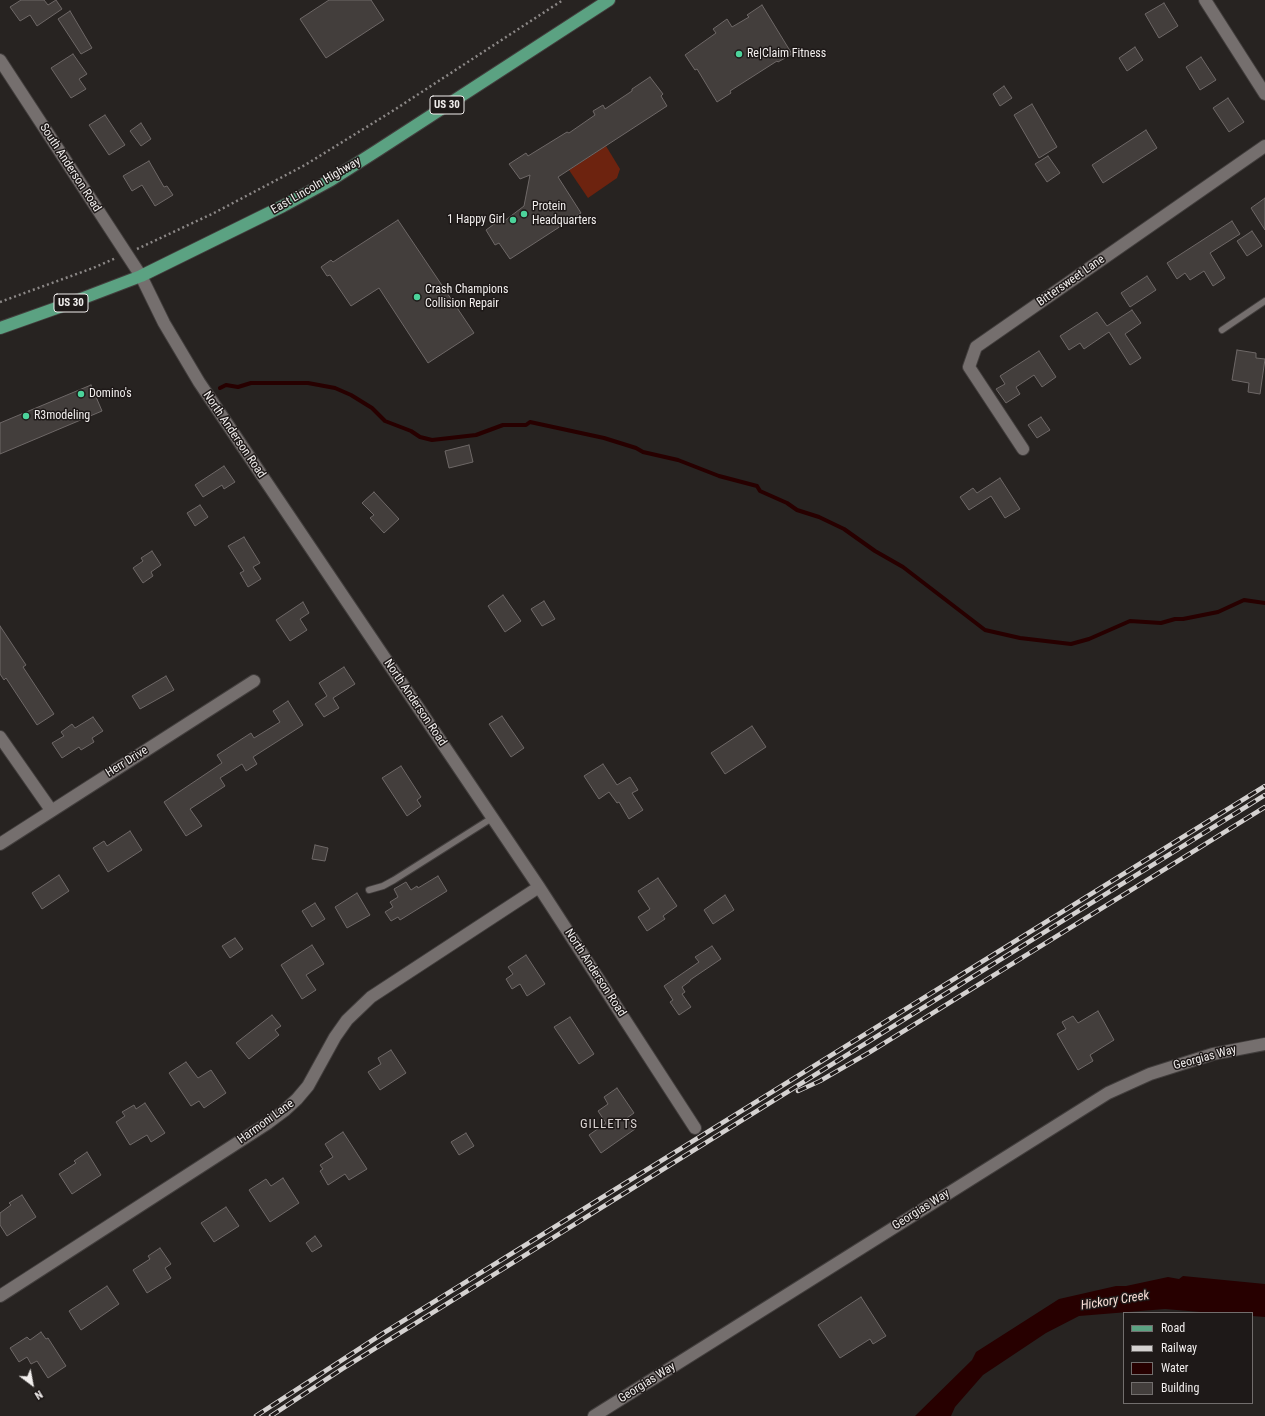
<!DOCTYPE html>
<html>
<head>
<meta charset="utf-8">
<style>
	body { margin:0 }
	#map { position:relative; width:1265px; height:1416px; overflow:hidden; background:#272321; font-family:"Roboto Condensed",sans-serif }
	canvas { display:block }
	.legend { position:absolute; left:1123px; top:1312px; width:130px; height:92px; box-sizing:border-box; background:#1e1918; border:1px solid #726e6d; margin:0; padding:5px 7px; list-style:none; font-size:12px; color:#f1eeed }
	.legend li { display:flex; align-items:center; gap:8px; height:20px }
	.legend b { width:20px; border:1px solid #726e6d }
	.north { position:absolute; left:12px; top:1364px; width:40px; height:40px; -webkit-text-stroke:3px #1e1918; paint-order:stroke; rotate:148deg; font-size:11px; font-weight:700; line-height:16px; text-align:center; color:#f1eeed }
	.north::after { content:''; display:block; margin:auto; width:14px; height:18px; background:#f1eeed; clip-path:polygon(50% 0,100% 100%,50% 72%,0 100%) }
</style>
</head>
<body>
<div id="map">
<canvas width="1265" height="1416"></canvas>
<ul class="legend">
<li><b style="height:5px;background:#5ba282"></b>Road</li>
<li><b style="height:5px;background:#d4d1d0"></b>Railway</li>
<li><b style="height:11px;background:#270000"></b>Water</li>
<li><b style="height:11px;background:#433e3c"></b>Building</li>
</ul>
<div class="north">N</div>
</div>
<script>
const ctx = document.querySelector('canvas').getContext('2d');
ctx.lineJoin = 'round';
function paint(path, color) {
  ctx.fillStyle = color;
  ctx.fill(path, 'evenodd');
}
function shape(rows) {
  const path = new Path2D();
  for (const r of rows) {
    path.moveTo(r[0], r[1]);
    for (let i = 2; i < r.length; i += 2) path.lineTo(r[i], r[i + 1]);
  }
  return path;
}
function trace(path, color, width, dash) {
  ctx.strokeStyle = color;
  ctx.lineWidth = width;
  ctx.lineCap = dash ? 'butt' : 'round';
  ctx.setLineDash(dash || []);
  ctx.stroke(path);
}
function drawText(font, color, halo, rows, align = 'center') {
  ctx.font = font + ' "Roboto Condensed",sans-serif';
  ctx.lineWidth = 3;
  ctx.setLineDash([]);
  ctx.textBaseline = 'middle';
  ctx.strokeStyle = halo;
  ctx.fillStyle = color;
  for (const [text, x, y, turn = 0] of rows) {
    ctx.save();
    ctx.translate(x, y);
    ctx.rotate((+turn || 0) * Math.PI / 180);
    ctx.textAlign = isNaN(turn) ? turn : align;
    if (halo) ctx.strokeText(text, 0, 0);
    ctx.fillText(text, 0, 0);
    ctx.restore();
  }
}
const green = shape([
	[606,146,620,169,617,178,588,198,569,170]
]);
const water = shape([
	[1183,1276,1265,1284,1265,1317,1252,1316,1252,1313,1212,1313,1165,1309,1079,1316,1046,1333,983,1375,955,1407,951,1416,915,1416,972,1360,976,1352,1059,1299,1116,1286,1126,1286,1168,1277,1179,1279]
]);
const stream = shape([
	[220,388,226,385,238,387,251,383,308,383,335,388,351,395,372,408,385,421,411,431,420,437,432,440,476,435,503,425,526,425,530,422,604,438,636,448,643,452,678,460,719,476,757,486,760,491,787,503,797,510,819,517,844,529,875,551,903,567,985,630,1020,638,1071,644,1089,639,1130,621,1161,623,1175,619,1183,619,1218,612,1244,600,1265,603]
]);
const building = shape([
	[21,0,44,0,48,5,56,0,62,9,37,26,30,15,20,21,10,7,21,0],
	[329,0,371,0,384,20,326,58,300,19,329,0],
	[1164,3,1178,26,1159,38,1145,14,1164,3],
	[762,5,792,54,778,62,777,61,730,91,731,93,717,102,697,69,695,70,685,55,716,33,713,29,727,19,732,27,749,17,747,15,762,5],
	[70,11,92,48,81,54,58,19,70,11],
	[1135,47,1143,60,1127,71,1119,58,1135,47],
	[73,54,87,74,79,79,86,89,71,98,51,68,73,54],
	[1201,57,1216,80,1200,90,1186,67,1201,57],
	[650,77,663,94,661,96,667,106,558,177,581,213,510,259,499,243,495,245,486,230,501,219,503,222,524,206,530,175,520,179,509,164,526,153,528,156,567,132,569,133,595,115,593,111,603,105,605,109,632,91,632,89,650,77],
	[1004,86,1012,98,1000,106,993,94,1004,86],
	[1228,98,1244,122,1229,132,1213,108,1228,98],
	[1032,104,1057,147,1039,158,1014,115,1032,104],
	[105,115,125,145,109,155,89,125,105,115],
	[141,123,151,139,141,146,130,131,141,123],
	[1146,130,1157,148,1103,183,1092,165,1146,130],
	[1048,156,1060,173,1047,182,1035,164,1048,156],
	[149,161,164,187,167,186,173,195,155,206,142,185,132,191,123,176,149,161],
	[1265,198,1265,230,1251,208,1265,198],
	[398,220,474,333,428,363,379,288,351,306,330,275,327,276,321,267,331,260,333,262,398,220],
	[1232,221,1240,234,1210,253,1225,278,1213,286,1204,271,1190,280,1185,273,1177,279,1167,263,1232,221],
	[1252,231,1262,246,1247,256,1237,241,1252,231],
	[1147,276,1156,290,1130,307,1121,293,1147,276],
	[1132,310,1141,323,1125,334,1141,358,1130,365,1109,332,1084,349,1080,343,1069,350,1060,336,1097,312,1107,326,1132,310],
	[1237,350,1256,353,1256,358,1265,359,1260,394,1248,392,1249,383,1232,380,1237,350],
	[1039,351,1056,377,1042,387,1034,375,1016,387,1020,394,1006,403,996,389,1005,384,1000,376,1039,351],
	[91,385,102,411,0,454,0,423,91,385],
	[1041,417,1050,430,1037,438,1028,425,1041,417],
	[469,445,473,462,449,468,445,451,469,445],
	[224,466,235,482,224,489,222,485,203,497,195,485,224,466],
	[1000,478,1020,509,1005,518,991,496,969,510,960,497,973,488,977,493,1000,478],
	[374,492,399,519,384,533,370,518,374,515,362,503,374,492],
	[200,505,208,517,195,526,187,513,200,505],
	[244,537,260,563,253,567,261,579,248,587,240,573,244,571,228,546,244,537],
	[152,551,161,565,151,572,153,576,143,583,133,568,143,561,141,558,152,551],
	[503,595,521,621,505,632,488,606,503,595],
	[544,601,555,619,542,626,531,609,544,601],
	[303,602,309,613,300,619,307,630,290,641,276,620,303,602],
	[0,626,26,665,23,667,54,714,37,725,6,678,4,680,0,674,0,626],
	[344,667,355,684,333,698,339,708,324,717,315,704,327,696,319,683,344,667],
	[166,676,174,690,140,709,132,696,166,676],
	[288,701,303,725,253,757,257,764,246,771,242,764,220,778,225,786,190,809,202,826,186,836,164,802,222,763,217,755,251,733,254,738,280,722,273,711,288,701],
	[502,716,524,748,511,757,489,724,502,716],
	[93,717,103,731,92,738,94,742,81,750,79,747,62,758,52,743,64,736,61,732,72,724,75,728,93,717],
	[752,726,766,747,725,774,711,753,752,726],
	[603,764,617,785,630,777,638,790,632,793,643,810,629,819,619,802,617,803,609,792,599,799,584,776,603,764],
	[401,766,421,797,417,800,421,806,407,816,382,778,401,766],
	[130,831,142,850,108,872,93,848,104,841,107,846,130,831],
	[315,845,328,848,325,861,312,859,315,845],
	[59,875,69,891,42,909,32,893,59,875],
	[438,876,447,891,400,920,398,917,391,921,385,912,393,907,390,902,398,897,394,889,406,882,411,890,417,886,418,888,438,876],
	[658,878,677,906,663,916,665,919,647,931,638,917,650,909,638,891,658,878],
	[357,893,370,915,347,928,335,907,357,893],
	[725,895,734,910,713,924,704,910,725,895],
	[315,903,325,919,312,927,302,911,315,903],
	[235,938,243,949,230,958,222,946,235,938],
	[312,945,324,964,306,975,316,990,302,999,281,965,312,945],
	[712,946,721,959,690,980,690,981,682,987,685,992,682,994,691,1007,679,1015,670,1002,673,1000,664,986,699,962,695,957,712,946],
	[526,955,545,984,527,996,520,984,512,989,506,979,513,974,508,967,526,955],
	[1098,1011,1114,1040,1090,1055,1093,1061,1078,1070,1057,1034,1066,1029,1062,1022,1073,1016,1078,1023,1098,1011],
	[272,1015,281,1026,275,1030,279,1035,249,1059,236,1043,272,1015],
	[570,1017,594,1054,579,1064,554,1027,570,1017],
	[391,1050,406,1073,380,1090,368,1072,381,1064,378,1058,391,1050],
	[186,1062,198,1078,211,1070,226,1093,204,1108,199,1101,191,1106,169,1073,186,1062],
	[617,1088,634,1113,627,1118,635,1129,601,1153,589,1135,606,1123,598,1111,608,1104,604,1097,617,1088],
	[145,1103,165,1133,151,1142,147,1135,130,1145,116,1122,125,1116,122,1112,134,1105,136,1109,145,1103],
	[343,1132,367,1169,349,1180,345,1174,328,1185,320,1171,323,1169,320,1165,333,1157,325,1144,343,1132],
	[466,1133,474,1146,459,1155,451,1142,466,1133],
	[87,1152,101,1175,72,1194,59,1174,76,1163,74,1161,87,1152],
	[283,1178,299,1203,270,1222,249,1190,266,1179,271,1186,283,1178],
	[22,1195,36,1217,7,1236,0,1225,0,1213,11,1205,9,1203,22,1195],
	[226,1207,239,1226,214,1242,201,1223,226,1207],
	[315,1236,322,1246,312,1252,306,1243,315,1236],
	[160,1248,171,1264,165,1268,171,1278,147,1293,133,1270,150,1259,148,1256,160,1248],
	[107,1286,119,1304,81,1330,69,1311,107,1286],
	[861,1297,886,1336,873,1344,870,1339,840,1358,818,1325,861,1297],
	[41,1332,46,1339,48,1338,66,1366,48,1378,37,1361,31,1364,27,1357,19,1362,10,1348,27,1337,30,1340,41,1332]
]);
const path = shape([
	[137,249,214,213,305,165,391,112,563,0],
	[0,302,93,268,116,258]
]);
const lane = shape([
	[1222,330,1265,301],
	[369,890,383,886,394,880,492,818]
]);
const street = shape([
	[1205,0,1265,94],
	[0,60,141,276,164,323,199,382,539,887,695,1128],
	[1023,449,969,367,976,347,1265,146],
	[0,737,51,810],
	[0,844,254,681],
	[0,1296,268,1123,284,1111,297,1099,308,1086,335,1037,347,1020,371,997,539,887],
	[594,1416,1108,1093,1150,1074,1213,1054,1265,1044]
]);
const primary = shape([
	[0,328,65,305,141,276,283,206,331,180,378,150,609,0]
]);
const rail = shape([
	[798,1091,820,1081,870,1052,1265,807],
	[256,1416,382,1334,1265,786],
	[271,1416,342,1369,1265,795]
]);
const markers = [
	[739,54,4,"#4cd39b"],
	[524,214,4,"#4cd39b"],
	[513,220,4,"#4cd39b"],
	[417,297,4,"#4cd39b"],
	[81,394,4,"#4cd39b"],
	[26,416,4,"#4cd39b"]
];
const shields = [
	[447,105,34],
	[71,303,34]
];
const shieldNames = [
	["US 30",447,105],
	["US 30",71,303]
];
const poiNames = [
	["Re|Claim Fitness",747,54],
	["Protein",532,207],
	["Headquarters",532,221],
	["1 Happy Girl",505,220,"right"],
	["Crash Champions",425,290],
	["Collision Repair",425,304],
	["Domino's",89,394],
	["R3modeling",34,416]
];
const streetNames = [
	["South Anderson Road",70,168,57],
	["East Lincoln Highway",316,186,-30],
	["Bittersweet Lane",1071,281,-35],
	["North Anderson Road",234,435,56],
	["North Anderson Road",415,703,56],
	["Herr Drive",127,762,-32],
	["North Anderson Road",595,973,57],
	["Georgias Way",1205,1058,-15],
	["Harmoni Lane",266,1122,-36],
	["Georgias Way",921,1210,-32],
	["Georgias Way",647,1383,-32]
];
const neighbourhoodNames = [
	["GILLETTS",609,1125]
];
const waterNames = [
	["Hickory Creek",1115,1301,-9]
];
paint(green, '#6d230f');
paint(water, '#270000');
trace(stream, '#270000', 4);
paint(building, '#433e3c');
trace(building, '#6e6867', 1);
trace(lane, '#423e3d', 8);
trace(street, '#423e3d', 14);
trace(primary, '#423e3d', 14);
trace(path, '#8c8887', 2.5, [2, 3]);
trace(lane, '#756f6e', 6);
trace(street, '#756f6e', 12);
trace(primary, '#5ba282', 12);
trace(rail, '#d4d1d0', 4.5);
trace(rail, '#1e1918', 3, [9]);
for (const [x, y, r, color] of markers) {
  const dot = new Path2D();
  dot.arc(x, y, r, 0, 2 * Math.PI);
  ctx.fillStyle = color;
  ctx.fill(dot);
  trace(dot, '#1e1918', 1.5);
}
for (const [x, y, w] of shields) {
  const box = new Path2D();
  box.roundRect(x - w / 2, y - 9, w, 18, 3);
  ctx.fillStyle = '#1e1918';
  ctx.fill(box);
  trace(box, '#f1eeed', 1);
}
drawText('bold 11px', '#f1eeed', null, shieldNames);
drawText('12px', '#f1eeed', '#1e1918', poiNames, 'left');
drawText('12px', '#f1eeed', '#1e1918', streetNames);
ctx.letterSpacing = '1px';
drawText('13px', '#d9d3d1', '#1e1918', neighbourhoodNames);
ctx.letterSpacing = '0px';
drawText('italic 13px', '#f7ddd5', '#1e1918', waterNames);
</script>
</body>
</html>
